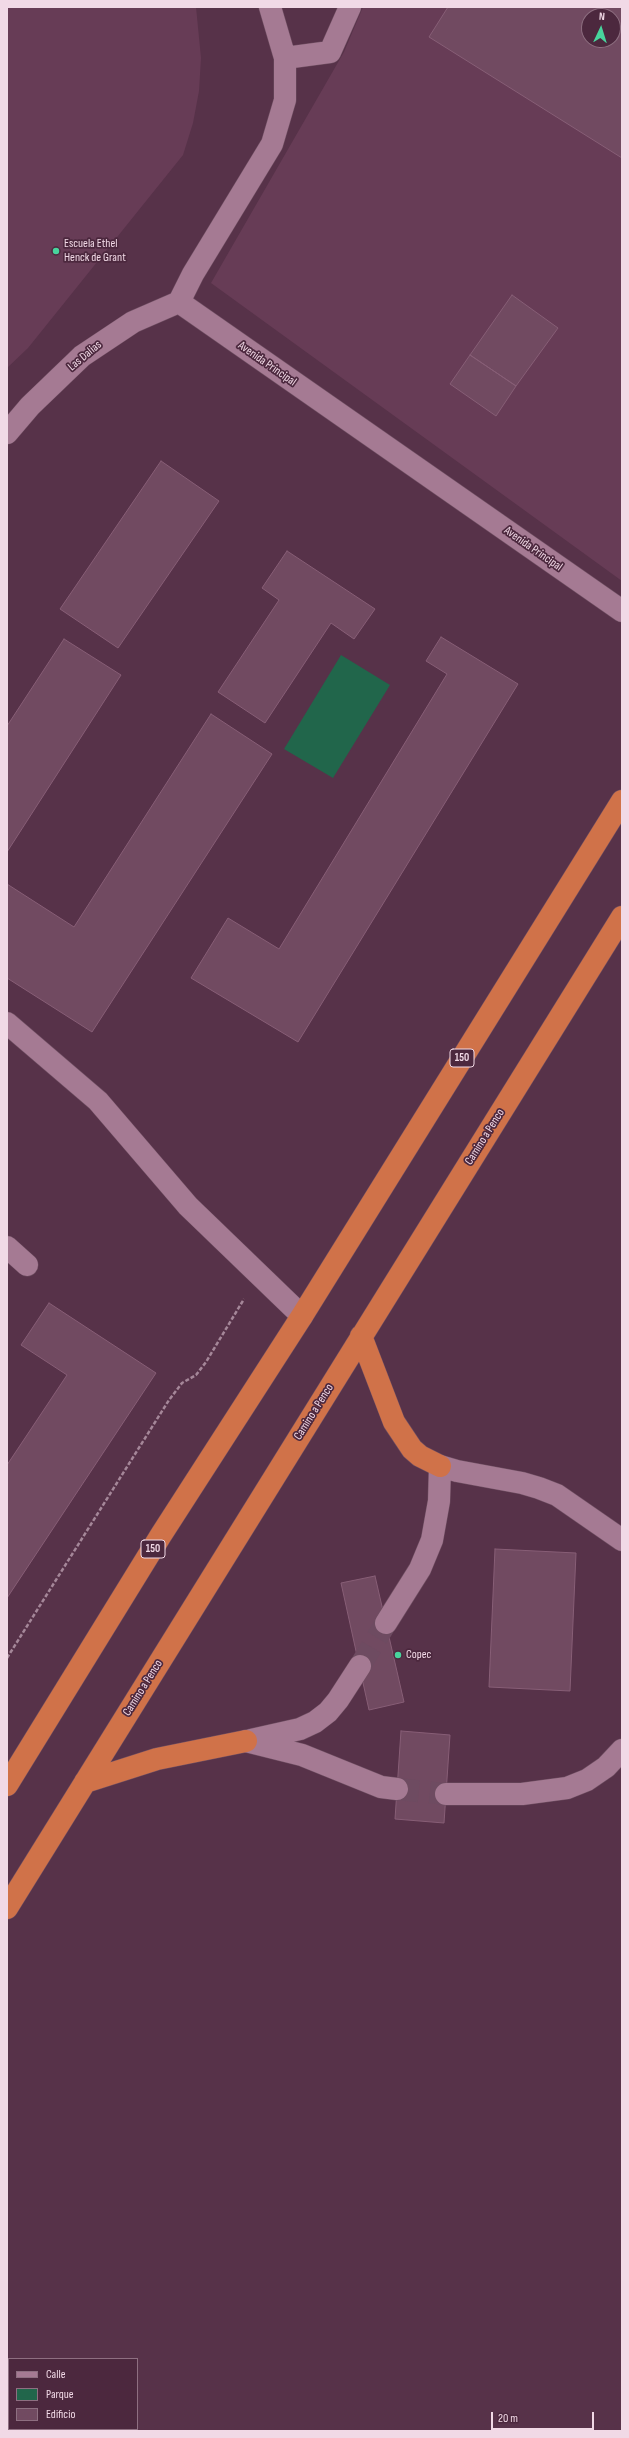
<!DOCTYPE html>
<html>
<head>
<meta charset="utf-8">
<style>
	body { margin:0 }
	#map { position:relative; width:629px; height:2438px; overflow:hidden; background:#573249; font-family:"Sofia Sans Condensed",sans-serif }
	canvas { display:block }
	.frame { position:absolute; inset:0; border:8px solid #f1d9e6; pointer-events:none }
	.legend { position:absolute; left:8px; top:2358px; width:130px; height:72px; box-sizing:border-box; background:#4c283e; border:1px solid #8e6f81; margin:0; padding:5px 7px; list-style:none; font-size:12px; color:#f1d9e6 }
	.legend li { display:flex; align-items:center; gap:8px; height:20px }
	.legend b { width:20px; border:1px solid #8e6f81 }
	.north { position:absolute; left:581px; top:8px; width:40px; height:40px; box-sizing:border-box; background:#4c283e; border:1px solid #8e6f81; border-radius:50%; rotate:4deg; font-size:11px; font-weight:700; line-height:16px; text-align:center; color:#f1d9e6 }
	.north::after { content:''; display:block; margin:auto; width:14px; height:18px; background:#48d49d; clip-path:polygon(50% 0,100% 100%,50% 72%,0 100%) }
	.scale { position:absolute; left:491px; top:2412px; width:103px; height:18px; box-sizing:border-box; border:2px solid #f1d9e6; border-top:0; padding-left:5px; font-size:12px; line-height:14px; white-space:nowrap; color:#f1d9e6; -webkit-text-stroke:3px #4c283e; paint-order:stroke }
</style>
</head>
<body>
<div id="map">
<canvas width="629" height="2438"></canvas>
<div class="frame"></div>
<ul class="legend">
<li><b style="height:5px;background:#a57a93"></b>Calle</li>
<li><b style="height:11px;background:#21664b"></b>Parque</li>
<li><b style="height:11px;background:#714a61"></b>Edificio</li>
</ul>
<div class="north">N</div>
<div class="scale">20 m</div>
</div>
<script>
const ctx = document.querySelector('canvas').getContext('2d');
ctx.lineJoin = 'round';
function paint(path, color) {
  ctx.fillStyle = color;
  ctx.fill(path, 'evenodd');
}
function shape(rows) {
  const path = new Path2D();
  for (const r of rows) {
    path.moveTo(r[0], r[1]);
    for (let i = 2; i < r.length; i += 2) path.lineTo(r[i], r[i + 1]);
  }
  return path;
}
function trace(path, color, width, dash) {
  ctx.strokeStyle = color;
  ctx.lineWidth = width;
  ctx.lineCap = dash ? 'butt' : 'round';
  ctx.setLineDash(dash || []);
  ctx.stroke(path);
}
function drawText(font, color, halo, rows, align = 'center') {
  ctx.font = font + ' "Sofia Sans Condensed",sans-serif';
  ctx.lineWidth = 3.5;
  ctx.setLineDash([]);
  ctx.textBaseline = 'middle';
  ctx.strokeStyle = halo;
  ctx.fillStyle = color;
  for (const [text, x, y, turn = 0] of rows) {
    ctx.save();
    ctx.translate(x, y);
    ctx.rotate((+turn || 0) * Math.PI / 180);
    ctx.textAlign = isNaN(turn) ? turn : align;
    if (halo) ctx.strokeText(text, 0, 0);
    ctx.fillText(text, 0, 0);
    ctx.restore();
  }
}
const built = shape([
	[7,7,196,7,201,58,199,91,193,123,183,155,28,348,7,368],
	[363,7,622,7,622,581,211,283,344,52],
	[589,16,613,16,613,40,589,40]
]);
const green = shape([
	[341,655,390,685,333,778,284,749]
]);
const building = shape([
	[448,7,622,7,622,158,429,37,448,7],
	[589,16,613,16,613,40,589,40,589,16],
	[512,295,558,328,516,386,470,355,512,295],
	[470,355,516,386,496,416,450,384,470,355],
	[161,461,219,501,118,648,60,609,161,461],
	[287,551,375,609,354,639,331,623,265,723,218,692,279,600,262,588,287,551],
	[441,637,518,684,298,1042,191,978,228,918,279,949,447,674,426,661,441,637],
	[64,639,121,675,7,852,7,726,64,639],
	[211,714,272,754,92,1032,7,978,7,884,74,927,211,714],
	[49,1303,156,1373,7,1598,7,1465,67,1375,21,1345,49,1303],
	[495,1549,576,1553,570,1691,489,1687,495,1549],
	[375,1576,404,1702,369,1710,341,1583,375,1576],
	[401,1731,450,1735,444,1823,395,1819,401,1731]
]);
const minorTunnel = shape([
	[360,1666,386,1623],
	[397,1789,446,1794]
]);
const path = shape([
	[7,1658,169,1400,182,1383,196,1375,206,1362,244,1299]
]);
const minor = shape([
	[270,7,285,58,285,100,272,144,193,274,179,302,622,611],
	[285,58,330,52,350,7],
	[7,433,30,406,82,356,133,322,179,302],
	[7,1023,98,1101,188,1206,302,1316],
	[7,1247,27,1265],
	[386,1623,420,1569,432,1540,439,1501,440,1466,457,1471,522,1483,539,1488,557,1495,622,1540],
	[251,1740,300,1729,315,1722,328,1712,338,1700,360,1666],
	[246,1741,302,1755,381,1787,397,1789],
	[446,1794,522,1794,567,1788,587,1780,606,1767,622,1750]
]);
const highway = shape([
	[361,1336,394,1422,412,1449,420,1456,440,1466],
	[85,1782,157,1759,246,1741],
	[7,1785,161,1535,302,1316,622,801],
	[7,1908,622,917]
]);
const markers = [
	[56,251,4,"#48d49d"],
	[398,1655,4,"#48d49d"]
];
const shields = [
	[462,1058,24],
	[153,1549,24]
];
const shieldNames = [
	["150",462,1058],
	["150",153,1549]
];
const poiNames = [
	["Escuela Ethel",64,244],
	["Henck de Grant",64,258],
	["Copec",406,1655]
];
const streetNames = [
	["Las Dalias",85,356,-40],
	["Avenida Principal",267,364,35],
	["Avenida Principal",533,549,35],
	["Camino a Penco",485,1137,-58],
	["Camino a Penco",314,1412,-58],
	["Camino a Penco",143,1688,-58]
];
paint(built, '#673c56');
paint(green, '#21664b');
paint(building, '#714a61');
trace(building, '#875e76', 1);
trace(minorTunnel, '#6e4b61', 22, [22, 11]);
trace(minor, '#6f4f62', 23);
trace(highway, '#6f4f62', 23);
trace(path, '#a58799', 2.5, [4, 2]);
trace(minor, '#a57a93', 22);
trace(highway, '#d07249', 22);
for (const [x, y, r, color] of markers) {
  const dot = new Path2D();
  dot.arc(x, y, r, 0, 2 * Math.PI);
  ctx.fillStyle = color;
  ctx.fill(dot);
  trace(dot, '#4c283e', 1.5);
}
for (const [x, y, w] of shields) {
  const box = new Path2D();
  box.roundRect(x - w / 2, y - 9, w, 18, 3);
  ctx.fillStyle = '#4c283e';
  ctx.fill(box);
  trace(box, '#f1d9e6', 1);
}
drawText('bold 11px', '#f1d9e6', null, shieldNames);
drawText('12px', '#f1d9e6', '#4c283e', poiNames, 'left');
drawText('12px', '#f1d9e6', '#4c283e', streetNames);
</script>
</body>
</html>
